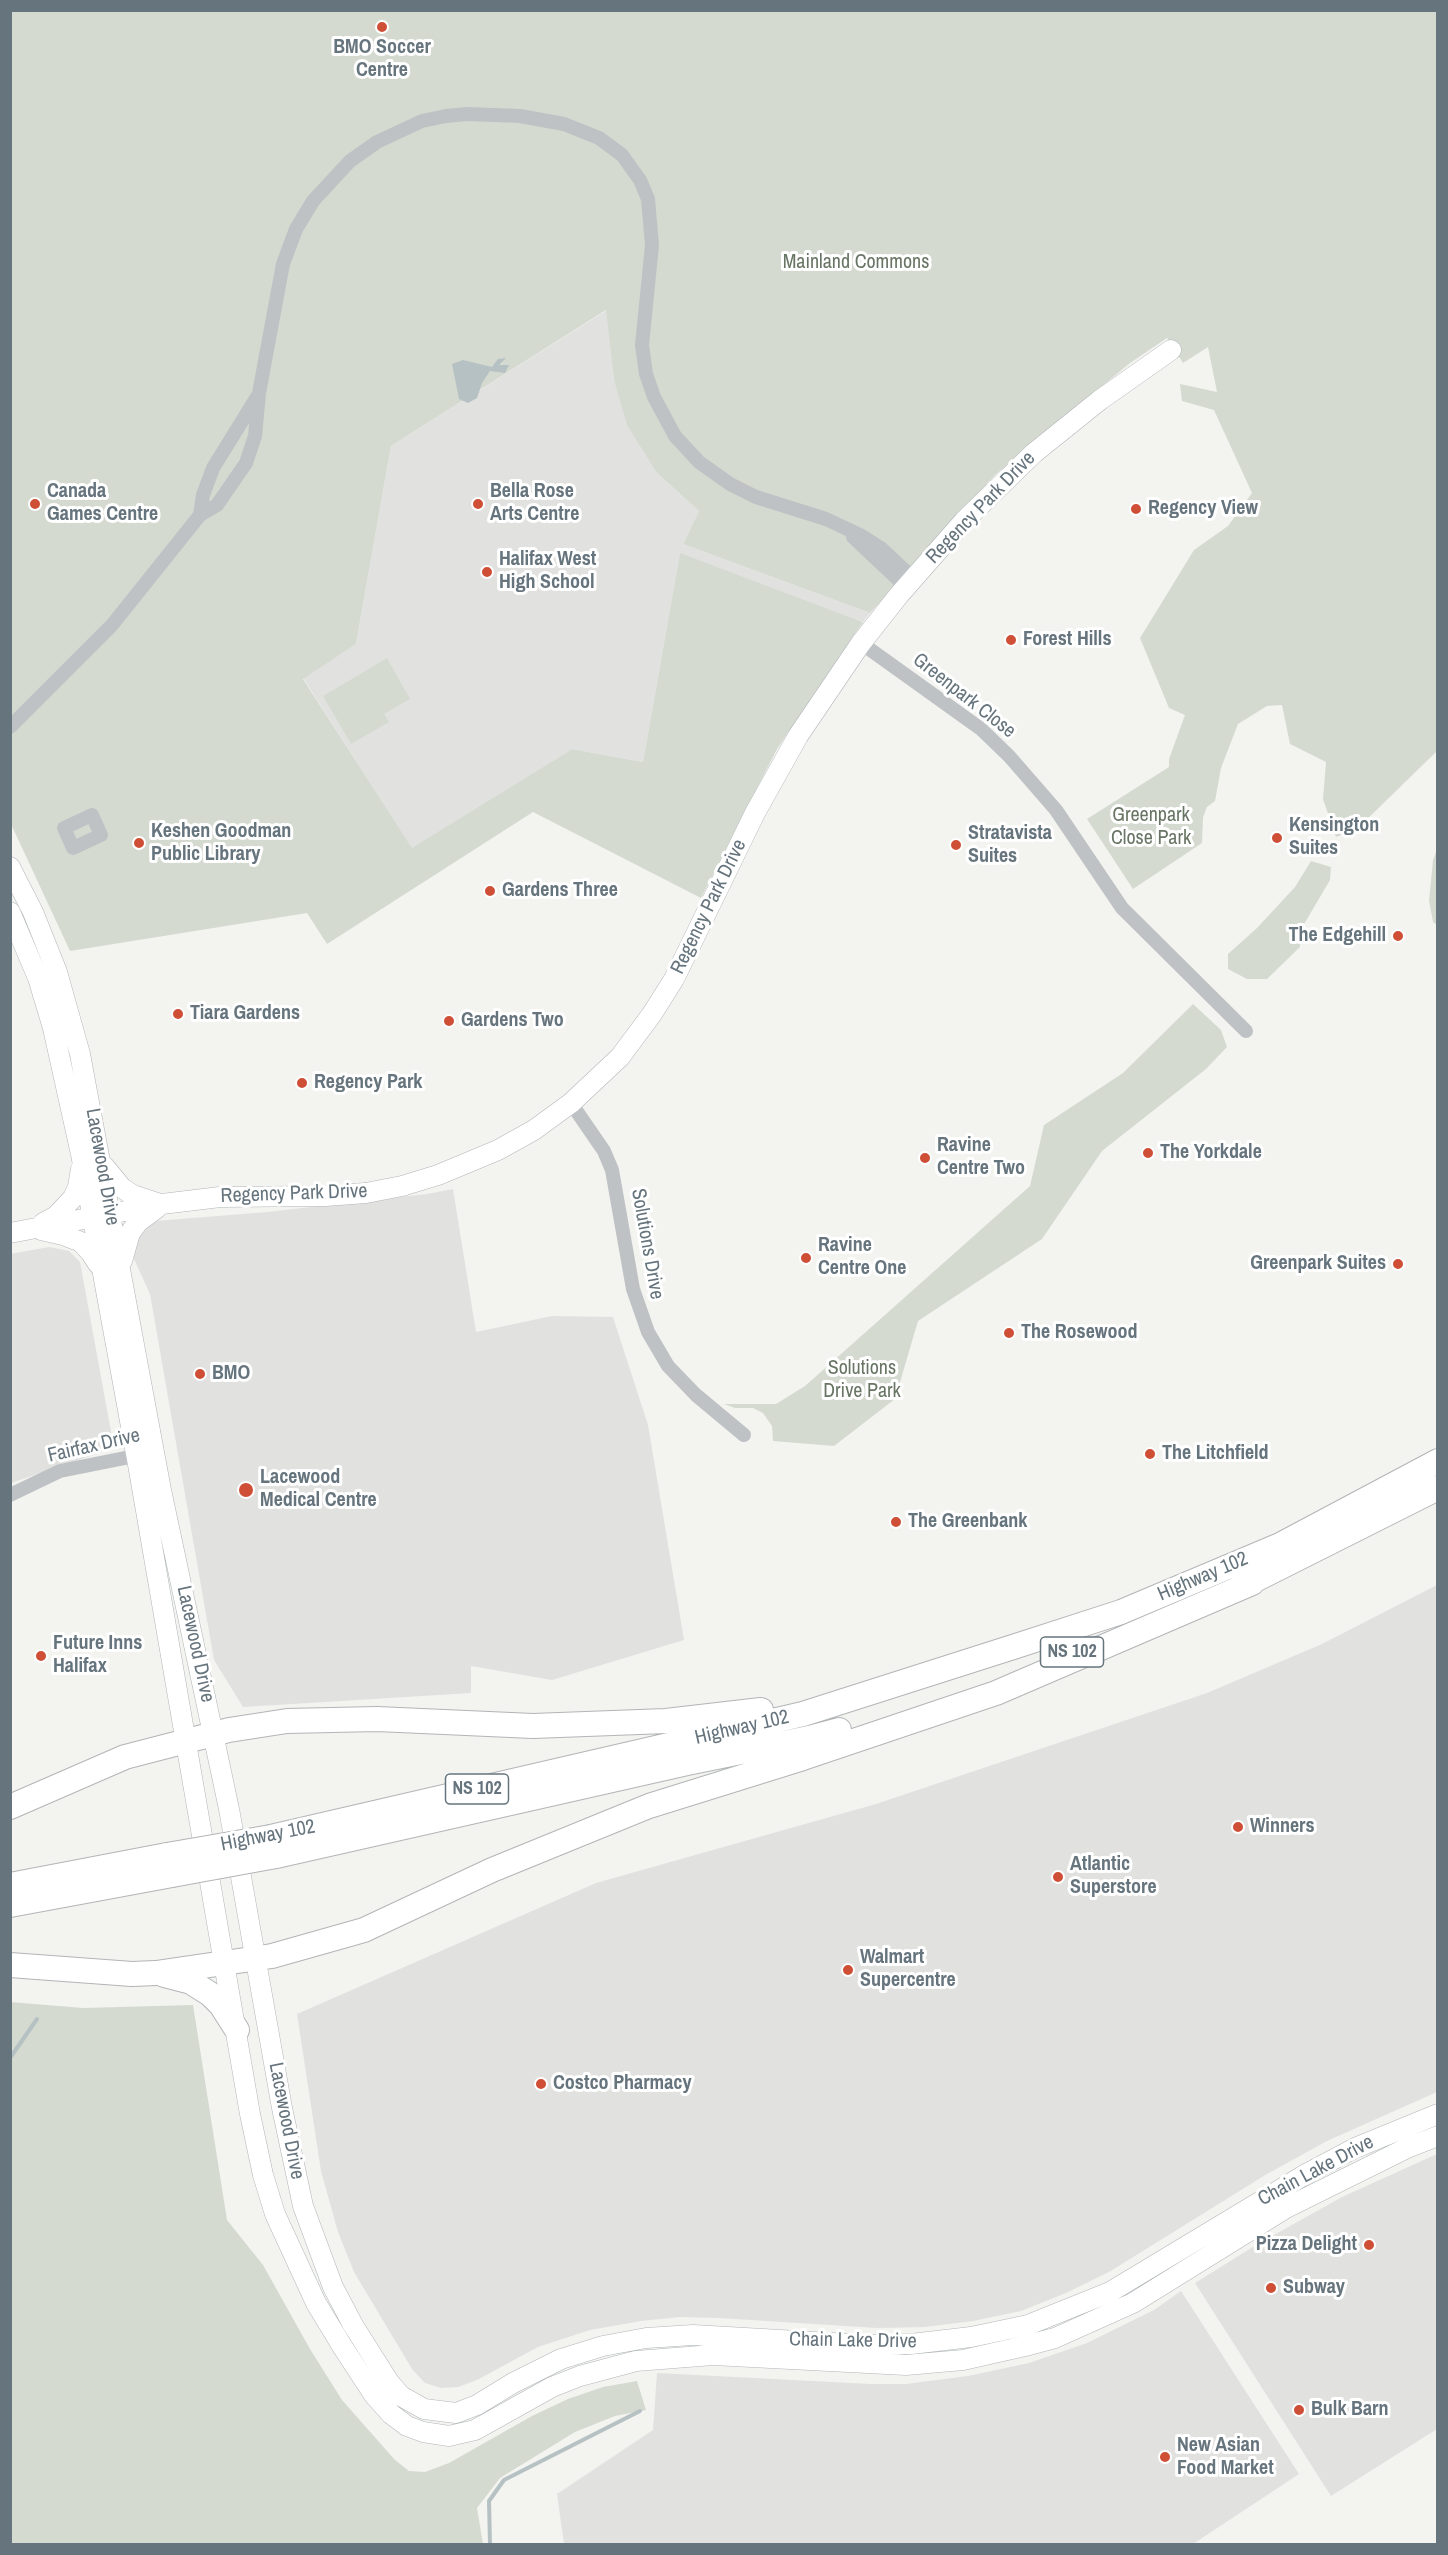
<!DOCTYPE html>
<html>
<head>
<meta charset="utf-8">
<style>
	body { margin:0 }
	#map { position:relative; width:1448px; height:2555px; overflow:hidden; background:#f3f3f0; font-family:"Archivo Narrow",sans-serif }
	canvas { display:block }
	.frame { position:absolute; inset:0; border:12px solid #66747d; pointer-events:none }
</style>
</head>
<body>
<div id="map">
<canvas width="1448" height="2555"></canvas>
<div class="frame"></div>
</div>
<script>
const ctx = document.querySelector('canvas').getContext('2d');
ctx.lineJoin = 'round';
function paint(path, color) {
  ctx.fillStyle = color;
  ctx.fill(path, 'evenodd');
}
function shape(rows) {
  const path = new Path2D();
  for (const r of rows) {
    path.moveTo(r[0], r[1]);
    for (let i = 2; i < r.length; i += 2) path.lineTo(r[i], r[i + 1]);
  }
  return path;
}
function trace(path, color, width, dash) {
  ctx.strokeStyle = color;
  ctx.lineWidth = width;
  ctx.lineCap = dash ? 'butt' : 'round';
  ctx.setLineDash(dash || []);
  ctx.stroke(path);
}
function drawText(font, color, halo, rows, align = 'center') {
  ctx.font = font + ' "Archivo Narrow",sans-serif';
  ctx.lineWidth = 6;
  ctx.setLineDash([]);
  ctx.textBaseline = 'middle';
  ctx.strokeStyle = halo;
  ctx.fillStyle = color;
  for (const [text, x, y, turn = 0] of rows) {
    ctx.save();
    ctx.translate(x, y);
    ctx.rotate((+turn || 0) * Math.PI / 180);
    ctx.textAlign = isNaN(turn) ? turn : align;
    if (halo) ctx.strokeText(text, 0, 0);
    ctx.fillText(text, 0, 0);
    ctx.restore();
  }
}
const built = shape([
	[607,310,614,380,657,473,699,511,683,544,870,613,863,622,680,554,643,762,572,749,412,849,303,678,356,644,391,446],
	[453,1189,476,1332,552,1316,613,1317,648,1425,684,1640,552,1680,471,1666,471,1693,243,1707,214,1660,150,1294,118,1224,267,1212,427,1194],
	[49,1247,69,1251,80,1262,114,1448,11,1483,10,1254],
	[1437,1585,1437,2092,1327,2141,1267,2174,1109,2272,1066,2293,1021,2311,973,2321,925,2327,877,2328,719,2318,680,2317,641,2321,590,2330,538,2347,477,2380,458,2387,441,2388,425,2383,412,2369,354,2272,338,2232,321,2171,297,2014,596,1883,876,1804,1207,1693,1322,1644],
	[1437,2154,1437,2429,1331,2496,1195,2283,1256,2245,1342,2197],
	[1181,2291,1299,2474,1193,2544,564,2544,557,2494,653,2430,657,2373,871,2384,906,2384,968,2376,1029,2363,1087,2343,1154,2310]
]);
const green = shape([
	[11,11,1437,11,1437,751,1357,829,1336,837,1323,799,1326,762,1290,744,1282,705,1267,706,1238,724,1221,768,1215,801,1207,807,1203,817,1202,843,1133,889,1087,819,1169,767,1169,759,1185,715,1169,708,1140,638,1194,550,1228,526,1252,493,1214,410,1182,401,1180,384,1217,392,1208,347,1183,363,1167,338,1130,363,995,475,870,613,683,544,699,511,657,473,627,425,614,380,606,310,391,446,356,644,303,679,412,848,572,749,643,762,680,553,863,622,777,749,701,898,533,812,327,944,307,913,70,951,11,824],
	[387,658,410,699,384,714,389,722,351,744,323,696],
	[1437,850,1437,925,1433,922,1429,901,1433,860],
	[1311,861,1331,867,1330,880,1300,931,1300,947,1267,979,1247,979,1228,969,1228,954,1257,928,1295,887],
	[1193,1004,1221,1030,1227,1047,1206,1069,1102,1151,1042,1239,918,1321,895,1399,834,1446,773,1441,772,1426,763,1413,753,1408,735,1408,724,1404,776,1404,805,1386,1030,1186,1044,1125,1123,1073],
	[10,2002,83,2008,193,2005,227,2220,263,2265,310,2349,342,2400,395,2460,409,2471,425,2472,449,2463,532,2416,568,2399,603,2387,637,2381,646,2410,615,2416,575,2432,500,2478,477,2508,483,2544,11,2544]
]);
const water = shape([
	[506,358,499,365,509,365,505,373,490,371,482,383,477,398,468,403,459,399,452,364,463,360,492,367,498,359]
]);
const stream = shape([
	[10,2058,37,2019],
	[490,2544,489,2501,504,2480,640,2411]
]);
const street = shape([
	[200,515,203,495,213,468,257,397],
	[853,537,906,587],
	[861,643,981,729,1009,756,1056,810,1122,908,1246,1031],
	[10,727,112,625,200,515,217,505,246,463,255,436,259,393,283,264,296,229,313,201,350,161,377,142,422,121,446,116,467,114,520,116,564,124,599,138,622,155,640,180,648,199,652,245,642,345,646,374,654,397,675,436,699,462,730,484,756,497,826,519,860,535,882,549,913,578],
	[92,815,101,835,73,848,64,828,92,815],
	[571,1103,604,1151,612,1170,633,1289,648,1332,668,1366,696,1395,744,1435],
	[10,1495,60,1471,145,1454]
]);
const secondary = shape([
	[10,867,33,912,57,972,80,1054,161,1490,229,1809,282,2108,303,2206,333,2287,353,2325,389,2382,401,2396,424,2409,456,2413,477,2405,513,2383,561,2359,603,2346,646,2338,693,2335,867,2345,911,2344,971,2337,1028,2325,1110,2292,1306,2174,1355,2148,1438,2114],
	[10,912,38,978,53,1028,81,1154,139,1470,250,2114,263,2175,275,2214,316,2303,342,2346,374,2395,391,2414,407,2426,423,2432,449,2436,475,2430,552,2387,580,2376,636,2361,713,2355,906,2365,963,2360,1025,2346,1055,2338,1133,2303,1286,2208,1407,2148,1438,2136],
	[104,1166,122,1188,133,1195,160,1204],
	[43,1223,56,1216,73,1198,78,1187,81,1169],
	[41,1230,63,1235,81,1242,91,1253,98,1264],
	[10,1233,162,1204,220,1197,325,1196,366,1193,402,1186,438,1175,498,1150,534,1130,571,1103,620,1057,652,1014,674,979,755,813,798,736,861,643,899,595,964,521,1034,453,1100,400,1171,350],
	[122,1261,130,1233,138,1222,157,1208]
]);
const highway = shape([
	[1239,1588,1438,1488],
	[10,1807,125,1757,229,1730,287,1721,377,1719,533,1726,666,1721,761,1710],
	[271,1837,803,1714,1013,1647,1121,1612,1280,1545,1438,1461],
	[276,1856,687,1763,809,1738,839,1730],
	[10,1885,167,1855],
	[10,1905,172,1875],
	[10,1965,132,1974,156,1973,272,1956,364,1930,492,1870,649,1806,803,1758,996,1693,1252,1583],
	[164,1975,191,1982,210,1994,221,2005,237,2030]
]);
const highwayBridge = shape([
	[167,1855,271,1837],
	[172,1875,276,1856]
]);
const markers = [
	[382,27,6,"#ce4f35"],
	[35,504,6,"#ce4f35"],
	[478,504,6,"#ce4f35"],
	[1136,509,6,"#ce4f35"],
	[487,572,6,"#ce4f35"],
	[1011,640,6,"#ce4f35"],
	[1277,838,6,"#ce4f35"],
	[139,843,6,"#ce4f35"],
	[956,845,6,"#ce4f35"],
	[490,891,6,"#ce4f35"],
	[1398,936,6,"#ce4f35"],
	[178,1014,6,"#ce4f35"],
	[449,1021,6,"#ce4f35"],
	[302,1083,6,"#ce4f35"],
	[1148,1153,6,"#ce4f35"],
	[925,1158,6,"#ce4f35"],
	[806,1258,6,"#ce4f35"],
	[1398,1264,6,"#ce4f35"],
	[1009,1333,6,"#ce4f35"],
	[200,1374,6,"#ce4f35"],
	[1150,1454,6,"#ce4f35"],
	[246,1490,8,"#ce4f35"],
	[896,1522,6,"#ce4f35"],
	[41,1656,6,"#ce4f35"],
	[1238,1827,6,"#ce4f35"],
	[1058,1877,6,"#ce4f35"],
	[848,1970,6,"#ce4f35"],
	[541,2084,6,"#ce4f35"],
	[1369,2245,6,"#ce4f35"],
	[1271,2288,6,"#ce4f35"],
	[1299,2410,6,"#ce4f35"],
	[1165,2457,6,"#ce4f35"]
];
const shields = [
	[1072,1652,63],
	[477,1789,63]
];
const shieldNames = [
	["NS 102",1072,1652],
	["NS 102",477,1789]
];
const poiNames = [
	["BMO Soccer",382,48,"center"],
	["Centre",382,71,"center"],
	["Canada",47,492],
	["Games Centre",47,515],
	["Bella Rose",490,492],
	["Arts Centre",490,515],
	["Regency View",1148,509],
	["Halifax West",499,560],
	["High School",499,583],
	["Forest Hills",1023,640],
	["Kensington",1289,826],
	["Suites",1289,849],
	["Keshen Goodman",151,832],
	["Public Library",151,855],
	["Stratavista",968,834],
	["Suites",968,857],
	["Gardens Three",502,891],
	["The Edgehill",1386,936,"right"],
	["Tiara Gardens",190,1014],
	["Gardens Two",461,1021],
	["Regency Park",314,1083],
	["Ravine",937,1146],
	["Centre Two",937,1169],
	["The Yorkdale",1160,1153],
	["Ravine",818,1246],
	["Centre One",818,1269],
	["Greenpark Suites",1386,1264,"right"],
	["The Rosewood",1021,1333],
	["BMO",212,1374],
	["The Litchfield",1162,1454],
	["Lacewood",260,1478],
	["Medical Centre",260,1501],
	["The Greenbank",908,1522],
	["Future Inns",53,1644],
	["Halifax",53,1667],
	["Winners",1250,1827],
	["Atlantic",1070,1865],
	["Superstore",1070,1888],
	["Walmart",860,1958],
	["Supercentre",860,1981],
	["Costco Pharmacy",553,2084],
	["Pizza Delight",1357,2245,"right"],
	["Subway",1283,2288],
	["Bulk Barn",1311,2410],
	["New Asian",1177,2446],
	["Food Market",1177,2469]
];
const parkNames = [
	["Mainland Commons",856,263],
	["Greenpark",1151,816],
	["Close Park",1151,839],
	["Solutions",862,1369],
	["Drive Park",862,1392]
];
const streetNames = [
	["Regency Park Drive",981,508,-46],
	["Greenpark Close",964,696,38],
	["Regency Park Drive",709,907,-64],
	["Lacewood Drive",102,1167,80],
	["Regency Park Drive",294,1194,-2],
	["Solutions Drive",647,1244,80],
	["Fairfax Drive",94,1446,-13],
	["Highway 102",1203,1577,-23],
	["Lacewood Drive",195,1644,78],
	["Highway 102",742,1728,-13],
	["Highway 102",268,1836,-11],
	["Lacewood Drive",286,2121,79],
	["Chain Lake Drive",1316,2171,-28],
	["Chain Lake Drive",853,2341,1]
];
paint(built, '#e1e2e0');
paint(green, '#d5dad1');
paint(water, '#b6c1c3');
trace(stream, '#b6c1c3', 4);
trace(secondary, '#b1b6b9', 21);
trace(highway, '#b2b5b7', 26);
trace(street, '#bfc2c4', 14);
trace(secondary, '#fff', 20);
trace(highway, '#fff', 24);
trace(highwayBridge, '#b2b5b7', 26, []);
trace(highwayBridge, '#fff', 24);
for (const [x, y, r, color] of markers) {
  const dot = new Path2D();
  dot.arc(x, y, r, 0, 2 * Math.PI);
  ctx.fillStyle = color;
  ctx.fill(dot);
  trace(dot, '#fff', 2);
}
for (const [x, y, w] of shields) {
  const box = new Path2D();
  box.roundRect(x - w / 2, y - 15, w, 30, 4.5);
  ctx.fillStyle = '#fff';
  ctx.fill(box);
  trace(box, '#66747d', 1.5);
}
drawText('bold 18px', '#66747d', null, shieldNames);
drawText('bold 20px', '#66747d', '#fff', poiNames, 'left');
drawText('20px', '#687564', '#fff', parkNames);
drawText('20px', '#66747d', '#fff', streetNames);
</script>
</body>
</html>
